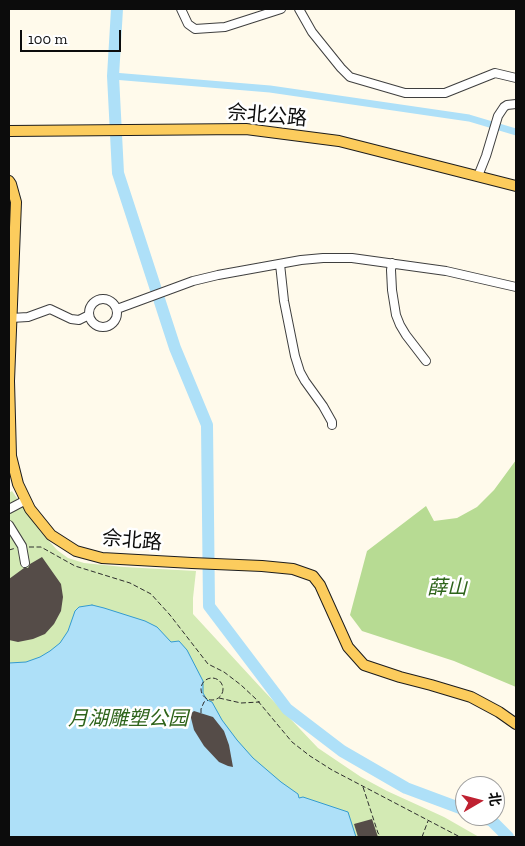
<!DOCTYPE html>
<html>
<head>
<meta charset="utf-8">
<style>
	body { margin:0 }
	#map { position:relative; width:525px; height:846px; overflow:hidden; background:#fffaeb; font-family:"Zilla Slab","Noto Sans SC",serif }
	canvas { display:block }
	.frame { position:absolute; inset:0; border:10px solid #0c0c0c; pointer-events:none }
	.north { position:absolute; left:455px; top:776px; width:50px; height:50px; box-sizing:border-box; background:#fff; border:1px solid #9e9e9e; border-radius:50%; rotate:82deg; font-size:14px; font-weight:700; line-height:20px; text-align:center; color:#0c0c0c }
	.north::after { content:''; display:block; margin:auto; width:18px; height:22px; background:#bf2131; clip-path:polygon(50% 0,100% 100%,50% 72%,0 100%) }
	.scale { position:absolute; left:20px; top:30px; width:101px; height:22px; box-sizing:border-box; border:2px solid #0c0c0c; border-top:0; padding-left:6px; font-size:15px; line-height:18px; white-space:nowrap; color:#0c0c0c; -webkit-text-stroke:4px #fff; paint-order:stroke }
</style>
</head>
<body>
<div id="map">
<canvas width="525" height="846"></canvas>
<div class="frame"></div>
<div class="north">北</div>
<div class="scale">100 m</div>
</div>
<script>
const ctx = document.querySelector('canvas').getContext('2d');
ctx.lineJoin = 'round';
function paint(path, color) {
  ctx.fillStyle = color;
  ctx.fill(path, 'evenodd');
}
function shape(rows) {
  const path = new Path2D();
  for (const r of rows) {
    if (r.length === 3) {
      path.moveTo(r[0] + r[2], r[1]);
      path.arc(r[0], r[1], r[2], 0, 2 * Math.PI);
      continue;
    }
    path.moveTo(r[0], r[1]);
    for (let i = 2; i < r.length; i += 2) path.lineTo(r[i], r[i + 1]);
  }
  return path;
}
function trace(path, color, width, dash) {
  ctx.strokeStyle = color;
  ctx.lineWidth = width;
  ctx.lineCap = dash ? 'butt' : 'round';
  ctx.setLineDash(dash || []);
  ctx.stroke(path);
}
function drawText(font, color, halo, rows, align = 'center') {
  ctx.font = font + ' "Zilla Slab","Noto Sans SC",serif';
  ctx.lineWidth = 5;
  ctx.setLineDash([]);
  ctx.textBaseline = 'middle';
  ctx.strokeStyle = halo;
  ctx.fillStyle = color;
  for (const [text, x, y, turn = 0] of rows) {
    ctx.save();
    ctx.translate(x, y);
    ctx.rotate((+turn || 0) * Math.PI / 180);
    ctx.textAlign = isNaN(turn) ? turn : align;
    if (halo) ctx.strokeText(text, 0, 0);
    ctx.fillText(text, 0, 0);
    ctx.restore();
  }
}
const green = shape([
	[12,491,40,531,57,550,68,558,84,563,124,567,196,571,193,598,193,614,263,690,318,748,361,777,387,791,444,817,479,837,9,837,9,493]
]);
const forest = shape([
	[516,460,516,687,454,661,362,631,350,615,367,551,426,506,434,521,457,518,477,507,494,490]
]);
const water = shape([
	[92,605,104,608,145,621,157,627,171,642,179,641,187,650,203,681,203,693,207,700,212,702,222,720,237,740,253,758,281,782,298,794,299,798,303,797,348,812,356,837,9,837,9,663,26,662,40,657,50,651,60,643,68,631,75,611,79,607,92,605]
]);
const canal = shape([
	[113,76,270,89,469,118,516,132]
]);
const river = shape([
	[117,9,113,76,118,173,175,348,207,425,209,606,287,709,342,751,406,788,465,810],
	[480,816,492,821,508,837]
]);
const building = shape([
	[42,557,61,584,63,597,61,611,54,624,45,634,33,639,18,642,9,640,9,579,24,568,28,568,30,564],
	[194,711,213,717,224,731,229,745,233,767,228,766,219,762,204,746,194,730,190,714],
	[372,819,378,837,358,837,354,824]
]);
const path = shape([
	[29,547,41,547,75,566,130,583,151,594,170,615,208,664,224,672,241,685,257,700,292,742,310,756,332,770,460,837],
	[9,550,16,548],
	[212,689,11],
	[219,698,241,703,260,702],
	[201,713,201,709,204,702,208,700],
	[363,787,378,833,381,837],
	[422,837,428,821]
]);
const minor = shape([
	[181,9,188,24,195,29,225,27,281,9],
	[299,9,312,32,341,68,350,77,405,93,445,93,495,73,516,78],
	[478,176,486,156,498,116,504,107,507,105,516,104],
	[392,263,391,270,392,290,396,315,400,325,406,335,426,361],
	[280,264,284,301,295,356,300,372,305,381,323,406,332,422,332,425],
	[103,313,14],
	[117,309,193,281,218,275,301,260,323,258,352,258,446,271,516,287],
	[11,318,28,317,50,309,71,319,79,320,89,315],
	[9,509,26,500],
	[9,525,22,546,25,563]
]);
const major = shape([
	[9,131,246,129,339,141,516,186],
	[9,181,11,184,16,202,9,381,11,456,18,484,30,509,51,535,76,551,102,558,192,563,262,566,293,569,313,576,320,585,348,647,364,665,400,677,431,685,471,697,499,712,516,724]
]);
const streetNames = [
	["佘北公路",267,116,5],
	["佘北路",132,541,5]
];
const parkNames = [
	["薛山",447,588],
	["月湖雕塑公园",128,719]
];
paint(green, '#d3eab4');
paint(forest, '#b7db93');
paint(water, '#aee0f8');
trace(water, '#339bd0', 1);
trace(canal, '#aee0f8', 7);
trace(river, '#aee0f8', 12);
paint(building, '#554c48');
trace(minor, '#3f3f3f', 10);
trace(major, '#1d1d1d', 12);
trace(path, '#2e2e2e', 1, [5, 2.5]);
trace(minor, '#fff', 8);
trace(major, '#fccc5d', 10);
drawText('20px', '#0c0c0c', '#fff', streetNames);
drawText('italic 20px', '#2e641b', '#fff', parkNames);
</script>
</body>
</html>
